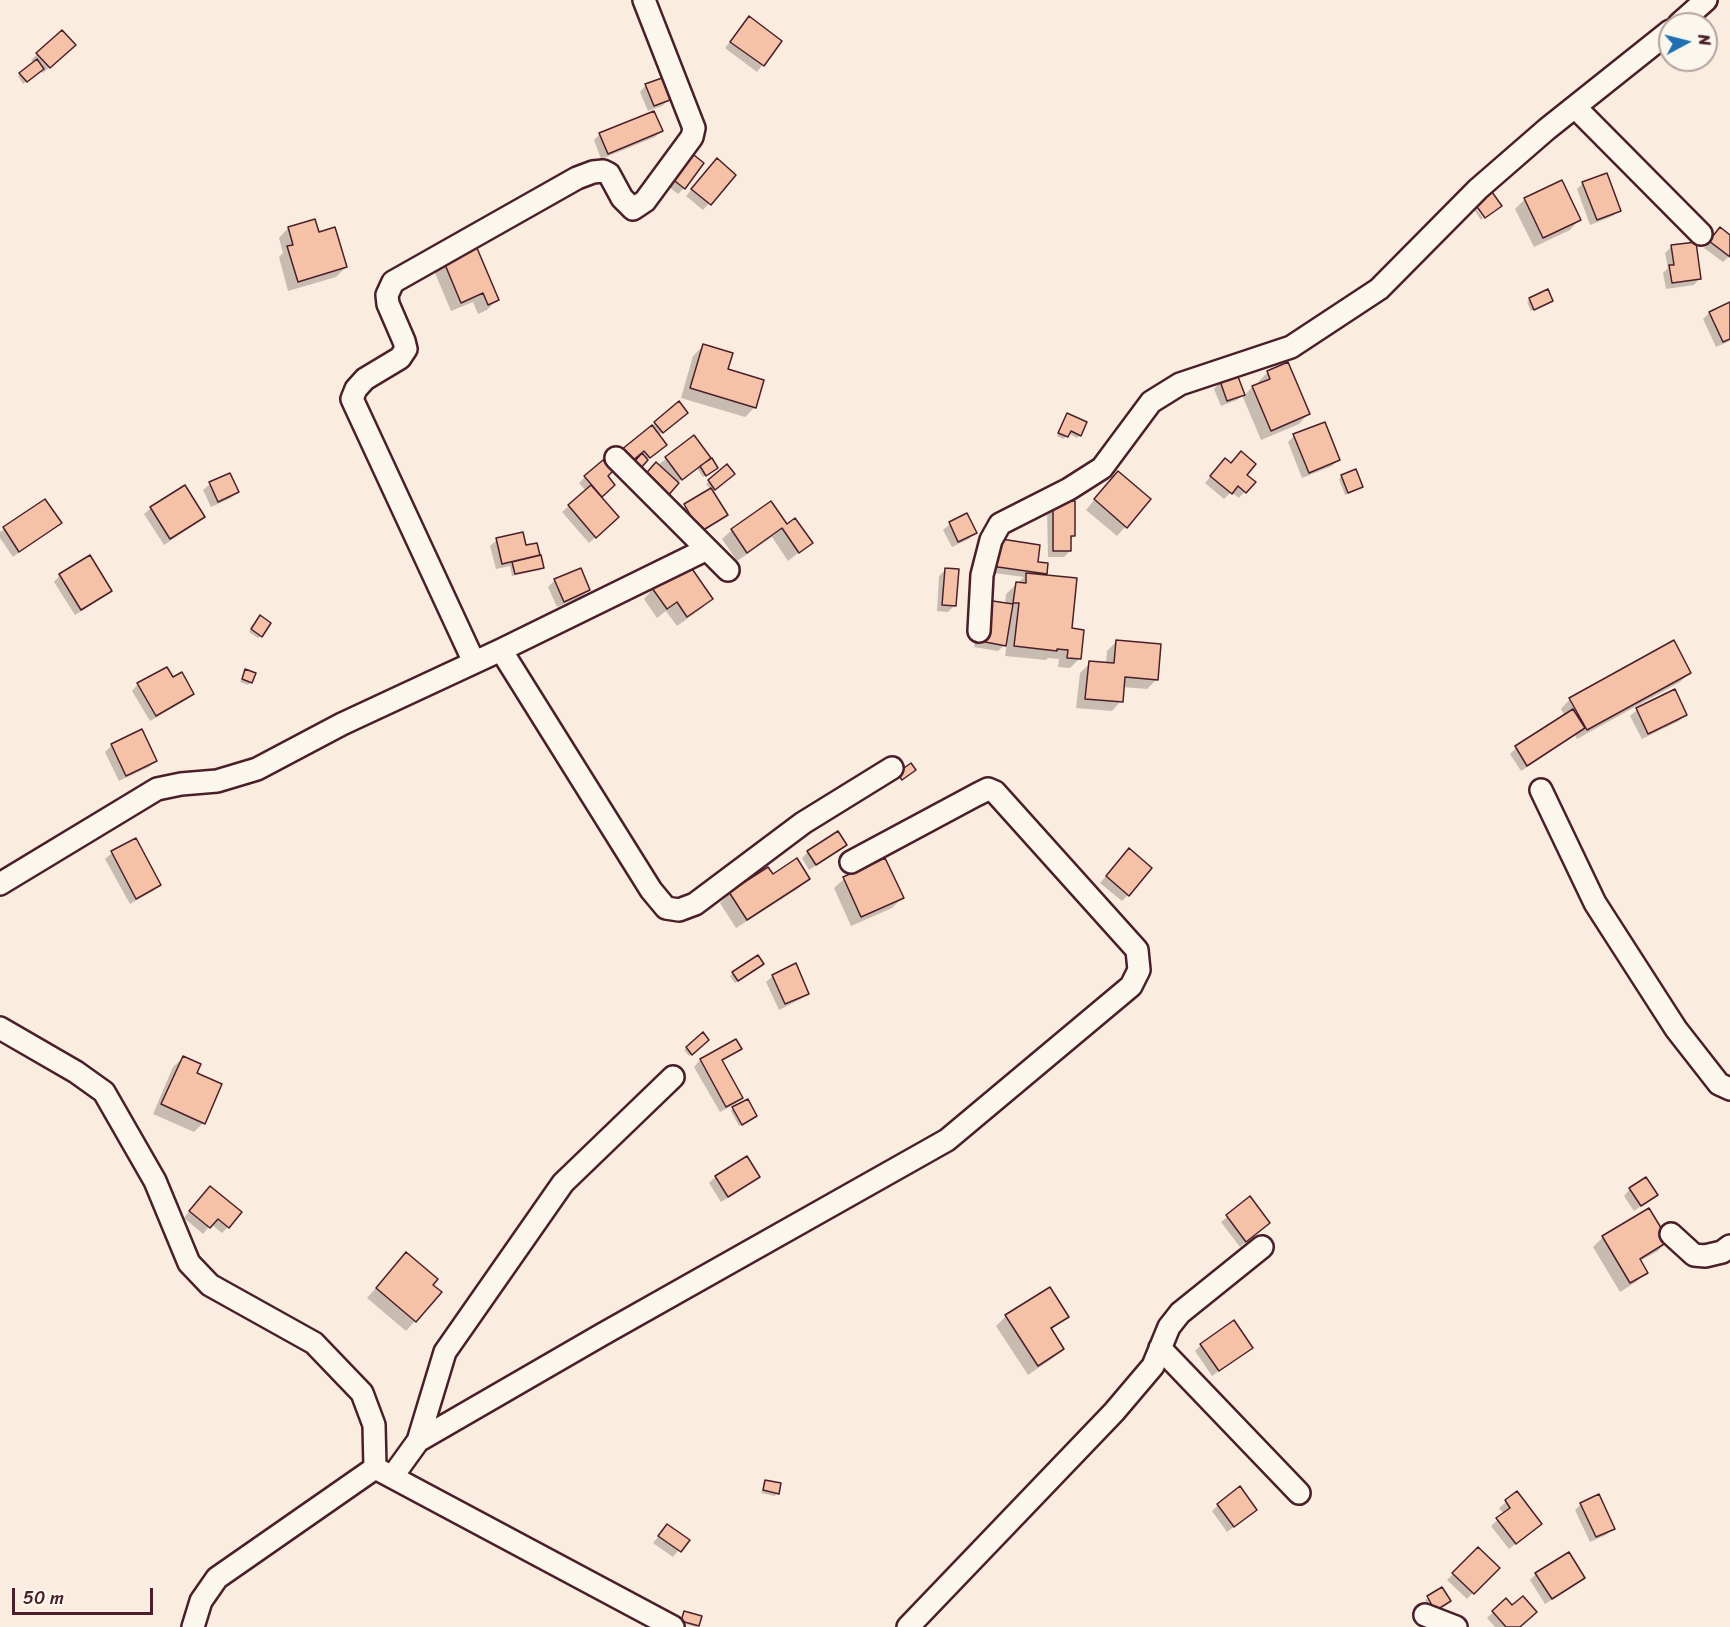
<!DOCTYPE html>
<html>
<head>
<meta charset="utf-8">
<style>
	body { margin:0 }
	#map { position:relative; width:1730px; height:1627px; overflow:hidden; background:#faecde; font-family:Sriracha,sans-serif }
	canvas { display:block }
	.north { position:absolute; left:1658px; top:12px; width:60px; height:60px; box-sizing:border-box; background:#fbf7ec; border:2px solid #b4a19f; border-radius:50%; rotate:83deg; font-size:16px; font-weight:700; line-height:24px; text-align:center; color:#4a1f2b }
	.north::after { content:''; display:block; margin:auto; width:21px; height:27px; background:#1f6fb2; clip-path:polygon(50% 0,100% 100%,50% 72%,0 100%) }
	.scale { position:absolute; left:12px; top:1588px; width:141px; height:27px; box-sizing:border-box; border:3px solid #4a1f2b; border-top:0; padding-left:8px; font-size:18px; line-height:21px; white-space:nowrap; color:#4a1f2b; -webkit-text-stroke:4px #fbf7ec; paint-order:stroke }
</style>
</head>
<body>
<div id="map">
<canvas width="1730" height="1627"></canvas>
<div class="north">N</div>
<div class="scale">50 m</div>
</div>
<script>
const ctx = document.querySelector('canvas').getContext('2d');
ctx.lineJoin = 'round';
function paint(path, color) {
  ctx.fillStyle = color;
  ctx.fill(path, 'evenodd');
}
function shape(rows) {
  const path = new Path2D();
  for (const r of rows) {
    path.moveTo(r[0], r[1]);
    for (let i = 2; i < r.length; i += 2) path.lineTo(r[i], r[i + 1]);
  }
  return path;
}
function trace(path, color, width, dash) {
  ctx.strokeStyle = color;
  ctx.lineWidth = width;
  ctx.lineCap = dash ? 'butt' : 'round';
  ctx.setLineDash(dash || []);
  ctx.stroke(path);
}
const shadow = shape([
	[743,25,780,42,757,72,725,48],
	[67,51,43,73,40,71,23,84,18,76,34,63,31,60,37,54],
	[646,85,669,99,662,106,648,111,640,92],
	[661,131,655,137,601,159,594,140,600,134],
	[679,156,684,188,678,194,661,181],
	[711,166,734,175,703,210,686,196],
	[1583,183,1619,210,1613,216,1590,225,1577,189],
	[1525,199,1579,220,1570,230,1534,247,1515,209],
	[1475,207,1483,218,1481,220,1473,208],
	[288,228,318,234,346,267,336,277,288,291,279,257,283,253,279,238],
	[1714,235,1730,237,1730,255,1723,262,1704,248],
	[1672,246,1700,278,1694,285,1666,289,1663,273,1668,268,1665,253],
	[441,256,497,300,487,310,478,314,473,302,451,311,432,266],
	[1530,299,1551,301,1531,311,1527,302],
	[1730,303,1730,341,1716,347,1703,319,1709,313],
	[703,346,755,407,745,417,681,398,693,356],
	[1287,364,1308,414,1299,424,1261,440,1242,395,1237,400,1221,406,1214,389,1220,382,1236,376,1244,396,1252,387,1259,385,1258,382,1267,373],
	[679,404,686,413,658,436,659,451,644,462,639,459,637,456,648,429],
	[1065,417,1080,435,1077,438,1068,433,1064,439,1057,436],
	[1294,436,1338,460,1332,466,1302,478,1288,442],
	[694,437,704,463,714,470,703,477,697,468,678,482,658,465],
	[1219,466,1245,475,1254,482,1239,498,1231,492,1224,499,1205,483],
	[727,467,730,476,712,491,726,514,720,521,694,537,678,512,685,506,711,490,706,484],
	[229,475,237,492,231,498,211,507,203,490,210,484],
	[606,476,607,491,600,497,611,523,589,543,562,512,586,491,579,483,585,477],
	[1342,476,1361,487,1345,495,1339,479],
	[1108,483,1126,526,1117,536,1086,510],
	[184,487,203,517,197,523,164,545,144,514,151,508],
	[45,501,60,523,13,557,0,538,0,532],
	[1053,502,1074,536,1070,540,1070,551,1064,557,1048,557,1047,509],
	[967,515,975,532,969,539,952,547,943,530,950,524],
	[787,526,811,543,788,561,772,537,737,561,722,539,732,530],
	[497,540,524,547,538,554,535,558,542,568,540,570,512,576,510,566,496,569,490,546],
	[989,546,1036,563,1045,573,1042,576,1070,630,1080,658,1070,668,1058,667,1059,659,1048,658,1046,660,1005,656,1007,643,998,651,974,647,981,608,1005,605,1006,594,1024,577,986,572],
	[89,557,110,590,104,597,75,615,54,582,60,575],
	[945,570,954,606,948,612,937,611,939,576],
	[555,580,589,590,582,596,557,607,548,587],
	[653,589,711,599,701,609,677,626,666,611,657,618,644,599],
	[257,620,261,636,258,638,249,632],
	[1117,641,1157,679,1147,689,1123,687,1121,701,1112,711,1076,708,1080,673,1090,663,1106,664,1107,651],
	[246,671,251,682,248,685,240,682],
	[1690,672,1680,682,1577,739,1575,735,1521,771,1510,754,1516,748,1565,716,1561,709,1570,699],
	[172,679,192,694,186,700,150,721,132,691,138,684],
	[1674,691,1685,715,1679,721,1642,739,1630,716,1637,710],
	[141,731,155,761,149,767,119,781,105,752,112,745],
	[135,840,159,885,153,891,130,904,105,859,112,853],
	[845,845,839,851,809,870,802,858,808,852],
	[1123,856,1128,895,1122,901,1100,883],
	[772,876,808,878,799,888,736,928,720,903,730,893],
	[844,879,902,898,892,908,851,926,834,888],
	[760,967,735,983,730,976,733,973],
	[773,976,808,993,801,999,779,1010,766,982],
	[702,1035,707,1040,689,1056,684,1050],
	[735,1041,740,1048,721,1062,741,1098,735,1104,720,1112,694,1067,700,1060],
	[183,1058,195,1074,203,1123,194,1132,153,1114,173,1067],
	[733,1108,755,1116,739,1126,731,1111],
	[746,1158,758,1177,752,1183,721,1202,709,1183,715,1177],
	[1630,1189,1656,1195,1634,1211,1624,1196],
	[204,1194,228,1227,222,1233,211,1224,203,1234,184,1218],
	[1249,1199,1268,1223,1240,1247,1221,1222],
	[1603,1237,1667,1241,1658,1251,1640,1261,1646,1272,1636,1282,1620,1292,1593,1247],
	[406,1254,415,1321,406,1331,367,1298],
	[1006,1316,1068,1317,1051,1330,1063,1348,1053,1358,1028,1375,996,1326],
	[1201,1345,1251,1347,1212,1376,1195,1351],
	[766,1481,777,1493,775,1496,761,1493],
	[1517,1493,1540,1524,1509,1549,1491,1526,1504,1514,1499,1508],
	[1581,1504,1613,1529,1606,1535,1590,1542,1575,1510],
	[1218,1505,1256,1510,1227,1532,1212,1511],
	[667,1526,687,1540,673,1557,653,1543],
	[1478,1549,1497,1568,1467,1599,1447,1580],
	[1536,1574,1583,1578,1577,1584,1545,1604,1530,1580],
	[1442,1589,1432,1612,1425,1600],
	[1505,1601,1519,1627,1495,1627,1487,1618],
	[685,1613,698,1625,696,1627,680,1623]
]);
const building = shape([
	[749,16,782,41,764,66,730,42,749,16],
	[62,30,76,45,50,68,36,53,62,30],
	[37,59,44,69,27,82,19,73,37,59],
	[662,78,670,100,654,106,645,84,662,78],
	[654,111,663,131,608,154,599,133,654,111],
	[685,148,704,163,685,189,666,174,685,148],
	[717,158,736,175,711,205,691,189,717,158],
	[1607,173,1621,211,1597,220,1582,182,1607,173],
	[1562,180,1581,220,1543,238,1524,198,1562,180],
	[1492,192,1502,206,1485,218,1475,204,1492,192],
	[315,219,319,232,335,227,347,267,298,282,287,246,293,245,288,227,315,219],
	[1720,227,1730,235,1730,257,1709,241,1720,227],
	[474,241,499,300,488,305,483,293,461,303,441,255,474,241],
	[1696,242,1701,279,1672,283,1669,265,1674,265,1671,245,1696,242],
	[1548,289,1553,301,1534,310,1529,298,1548,289],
	[1730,302,1730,339,1723,342,1709,312,1730,302],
	[703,344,733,353,728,369,764,380,756,408,690,388,703,344],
	[1288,362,1310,414,1271,431,1252,386,1270,379,1267,371,1288,362],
	[1237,374,1245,395,1227,401,1220,381,1237,374],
	[679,401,688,413,663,433,654,422,679,401],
	[1067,413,1087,422,1081,436,1071,431,1068,437,1058,433,1067,413],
	[1325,422,1340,460,1309,473,1293,434,1325,422],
	[652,425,667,445,650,458,644,451,631,462,621,450,652,425],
	[694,435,711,458,682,480,665,457,694,435],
	[1241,451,1256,464,1247,475,1256,482,1246,493,1238,486,1232,494,1210,476,1225,458,1231,463,1241,451],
	[642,453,648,460,640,469,634,462,642,453],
	[712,458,718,468,706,476,700,466,712,458],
	[603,460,613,471,608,476,615,485,602,497,584,476,603,460],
	[656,462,679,483,666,498,642,478,656,462],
	[727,464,735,474,715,490,708,480,727,464],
	[1356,469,1363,487,1348,493,1341,475,1356,469],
	[1118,471,1151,499,1127,528,1094,499,1118,471],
	[230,473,239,492,218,502,209,482,230,473],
	[185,485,205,517,170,539,150,507,185,485],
	[591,485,619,517,596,538,568,505,591,485],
	[711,488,728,515,700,532,684,504,711,488],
	[45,499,62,523,19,552,3,527,45,499],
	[771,501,787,524,795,518,813,543,799,553,782,528,747,553,731,529,771,501],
	[1053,501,1075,501,1075,536,1071,536,1071,551,1053,551,1053,501],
	[967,513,977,533,958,542,949,522,967,513],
	[523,532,526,545,537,543,540,555,502,564,496,538,523,532],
	[995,538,1040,545,1038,562,1048,563,1047,574,991,566,995,538],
	[90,555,112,591,81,610,59,574,90,555],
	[541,555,544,568,515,574,512,562,541,555],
	[688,563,713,599,687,617,677,602,667,609,652,588,688,563],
	[581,568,590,590,564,602,554,579,581,568],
	[945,568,959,569,956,606,942,605,945,568],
	[1026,573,1077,578,1072,628,1084,630,1081,659,1067,658,1068,650,1057,649,1057,651,1014,646,1019,603,1013,603,1016,582,1026,583,1026,573],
	[986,600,1013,604,1006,646,980,641,986,600],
	[260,615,271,623,262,637,251,629,260,615],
	[1116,640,1161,644,1158,680,1125,677,1123,702,1085,699,1089,661,1114,663,1116,640],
	[1674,640,1691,673,1587,730,1569,698,1674,640],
	[167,667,173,677,182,672,194,694,156,716,137,683,167,667],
	[245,669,256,673,252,683,242,679,245,669],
	[1675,689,1687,715,1648,734,1636,708,1675,689],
	[1573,709,1585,728,1527,766,1515,746,1573,709],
	[142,729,157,761,126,776,111,744,142,729],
	[911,763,916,770,902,780,897,773,911,763],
	[838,831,847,845,816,865,807,851,838,831],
	[136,838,161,885,136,899,111,851,136,838],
	[1129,848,1152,868,1129,896,1106,876,1129,848],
	[797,858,810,879,747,920,729,892,768,867,773,874,797,858],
	[885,858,904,898,861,917,843,877,885,858],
	[758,955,764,964,738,981,732,972,758,955],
	[796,963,809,994,785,1004,772,975,796,963],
	[703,1032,709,1040,692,1055,686,1047,703,1032],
	[736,1039,742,1049,722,1060,743,1098,726,1107,700,1059,736,1039],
	[183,1056,201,1064,197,1073,222,1084,205,1124,161,1104,183,1056],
	[748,1099,757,1116,742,1125,732,1107,748,1099],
	[747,1156,760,1177,728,1197,715,1176,747,1156],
	[1646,1177,1658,1195,1641,1206,1629,1188,1646,1177],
	[210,1186,242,1212,229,1228,218,1219,210,1228,189,1211,210,1186],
	[1250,1196,1270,1223,1246,1242,1226,1215,1250,1196],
	[1649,1208,1669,1241,1640,1259,1648,1273,1630,1283,1602,1236,1649,1208],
	[406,1252,438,1279,433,1285,442,1292,416,1322,376,1288,406,1252],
	[1050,1287,1069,1317,1051,1328,1064,1349,1038,1366,1005,1315,1050,1287],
	[1234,1320,1253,1348,1219,1371,1200,1344,1234,1320],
	[765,1480,781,1483,779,1494,763,1490,765,1480],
	[1240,1486,1257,1510,1234,1527,1217,1504,1240,1486],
	[1517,1491,1542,1524,1516,1544,1496,1518,1510,1508,1505,1500,1517,1491],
	[1599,1494,1615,1529,1596,1537,1580,1503,1599,1494],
	[667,1524,690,1540,681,1552,658,1536,667,1524],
	[1478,1547,1500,1568,1474,1594,1452,1573,1478,1547],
	[1569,1552,1585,1578,1552,1599,1535,1573,1569,1552],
	[1442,1587,1451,1601,1435,1611,1427,1596,1442,1587],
	[1523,1596,1537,1612,1520,1627,1506,1627,1492,1611,1506,1598,1512,1605,1523,1596],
	[684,1611,702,1616,699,1626,681,1621,684,1611]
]);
const minor = shape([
	[1679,24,1706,0],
	[1575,107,1701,234],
	[616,458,728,570],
	[979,631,982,575,991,540,1000,524,1069,489,1102,468,1151,402,1180,384,1291,347,1379,289,1478,189,1547,129,1670,31],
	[501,650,651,890,666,908,679,910,695,904,803,823,892,768],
	[474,662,352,399,356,389,365,379,400,358,406,349,404,341,388,304,387,295,393,282,577,178,593,172,603,171,609,174,622,198,633,209,645,201,692,137,694,128,644,0],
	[1541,790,1595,903,1676,1029,1719,1084,1730,1089],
	[0,884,157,789,181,784,217,781,257,769,342,724,501,650,707,549],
	[0,1028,76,1072,104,1092,155,1181,189,1263,210,1285,314,1343,362,1393,374,1425,375,1468,217,1578,201,1601,193,1627],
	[1671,1234,1694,1255,1705,1256,1722,1252,1730,1246],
	[1160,1348,1299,1493],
	[418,1441,603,1334,947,1140,1131,986,1139,970,1137,950,995,792,988,789,976,795,851,862],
	[381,1471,673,1627],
	[392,1477,418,1441,445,1352,563,1183,673,1077],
	[1425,1615,1456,1627],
	[908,1627,1114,1412,1153,1366,1169,1327,1180,1313,1262,1247]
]);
paint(shadow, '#0003');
paint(building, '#f6c2a7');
trace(building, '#4a1f2b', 1.5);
trace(minor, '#4a1f2b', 26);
trace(minor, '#fbf7ec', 21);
</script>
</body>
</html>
